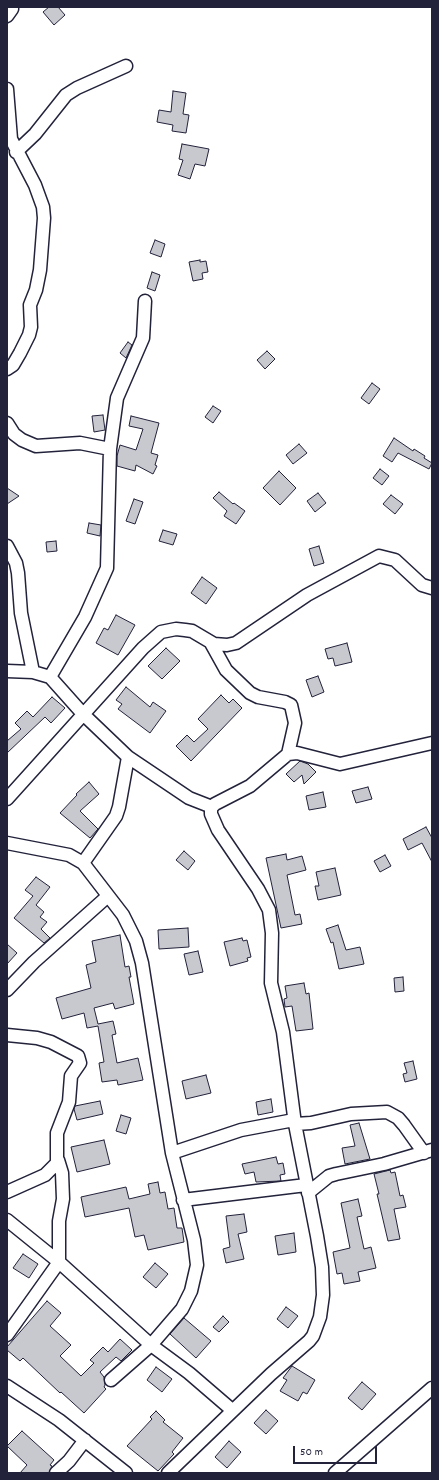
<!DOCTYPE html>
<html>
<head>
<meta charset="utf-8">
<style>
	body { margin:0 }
	#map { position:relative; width:439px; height:1480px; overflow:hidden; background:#fff; font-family:Dekko,sans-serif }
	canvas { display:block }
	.frame { position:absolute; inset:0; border:8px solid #22223b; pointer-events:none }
	.scale { position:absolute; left:293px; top:1446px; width:84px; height:18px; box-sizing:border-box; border:2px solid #22223b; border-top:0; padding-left:5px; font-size:12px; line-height:14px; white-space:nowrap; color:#22223b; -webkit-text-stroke:3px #fff; paint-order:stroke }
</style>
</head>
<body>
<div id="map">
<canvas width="439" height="1480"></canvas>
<div class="frame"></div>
<div class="scale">50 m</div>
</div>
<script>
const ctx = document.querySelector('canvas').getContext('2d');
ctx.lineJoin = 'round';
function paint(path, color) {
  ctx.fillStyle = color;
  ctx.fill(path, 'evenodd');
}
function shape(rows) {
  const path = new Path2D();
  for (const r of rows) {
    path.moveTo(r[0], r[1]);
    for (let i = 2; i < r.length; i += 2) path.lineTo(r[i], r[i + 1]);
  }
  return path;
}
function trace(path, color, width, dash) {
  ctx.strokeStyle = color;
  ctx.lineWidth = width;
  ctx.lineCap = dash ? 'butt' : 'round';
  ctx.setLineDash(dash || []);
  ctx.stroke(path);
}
const building = shape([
	[49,7,58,7,65,15,54,25,43,12,49,7],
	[173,91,186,93,183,114,189,115,186,133,172,131,173,125,157,122,159,110,171,112,173,91],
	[182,144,209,149,205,166,195,164,190,179,178,175,183,160,179,159,182,144],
	[155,240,165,244,161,257,150,253,155,240],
	[200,260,200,262,206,261,208,272,202,273,203,279,193,281,189,262,200,260],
	[152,272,160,275,155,291,147,288,152,272],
	[128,342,132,345,126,358,120,353,128,342],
	[267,351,275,359,265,369,257,360,267,351],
	[372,383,380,389,369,404,361,398,372,383],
	[213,406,221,411,213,423,205,417,213,406],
	[103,415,105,430,94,432,92,416,103,415],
	[131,416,159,423,151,453,158,455,155,465,157,466,153,474,136,465,135,471,117,466,117,456,120,445,136,450,143,429,129,426,131,416],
	[394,438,413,451,414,449,425,456,424,458,432,463,429,469,398,453,392,462,383,456,394,438],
	[299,444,307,453,293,464,286,455,299,444],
	[380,469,389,476,382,485,373,478,380,469],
	[279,471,296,488,280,505,263,488,279,471],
	[7,488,19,496,7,504,7,488],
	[219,492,233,504,234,503,245,511,236,524,224,516,227,511,213,498,219,492],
	[318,493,326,503,315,512,307,501,318,493],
	[391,495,403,504,395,514,383,504,391,495],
	[134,499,143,502,135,524,126,521,134,499],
	[89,523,101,525,100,536,87,533,89,523],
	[163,530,177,534,173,545,159,541,163,530],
	[56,541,57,551,47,552,46,542,56,541],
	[319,546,324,563,314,566,309,549,319,546],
	[202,577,217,588,206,604,191,593,202,577],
	[116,615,135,625,118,655,96,643,104,628,108,630,116,615],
	[347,643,352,662,335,666,333,658,328,659,325,649,347,643],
	[166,648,180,661,162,679,148,666,166,648],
	[318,676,324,692,312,697,306,680,318,676],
	[126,687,150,707,153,702,166,711,150,733,118,709,122,704,116,700,126,687],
	[221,695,229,703,233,699,242,708,191,761,176,746,187,735,194,742,208,729,198,719,221,695],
	[52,697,65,708,51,723,45,717,7,753,7,741,21,729,15,723,27,711,33,717,52,697],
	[300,761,308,764,316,772,304,784,302,775,294,782,286,774,300,761],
	[89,782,99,794,80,811,98,829,90,838,60,813,77,795,76,794,89,782],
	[368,787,372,799,356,803,352,791,368,787],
	[323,792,326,807,309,810,306,796,323,792],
	[426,827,432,838,432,862,422,843,408,850,403,839,426,827],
	[184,851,195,861,188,870,176,860,184,851],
	[286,854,287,860,302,856,306,870,287,875,295,915,300,914,302,924,281,928,266,858,286,854],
	[385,855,391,866,380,872,374,861,385,855],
	[335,868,341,895,318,900,315,886,319,886,316,872,335,868],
	[36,877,50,887,36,905,44,912,40,917,47,922,41,929,50,938,44,943,14,918,33,896,25,890,36,877],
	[338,925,346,950,360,947,364,964,339,969,333,942,331,943,326,929,338,925],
	[188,928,189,947,159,949,158,930,188,928],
	[120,935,125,967,129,966,131,977,129,977,134,1004,115,1009,113,1003,94,1008,98,1024,113,1021,116,1034,112,1035,117,1063,138,1058,143,1080,118,1085,117,1080,102,1082,99,1063,104,1062,98,1026,87,1028,84,1013,62,1019,56,998,91,988,86,965,96,962,92,941,120,935],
	[242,938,243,941,247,940,251,957,247,958,248,961,230,966,224,942,242,938],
	[7,944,17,953,7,964,7,944],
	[198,951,203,972,189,975,184,954,198,951],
	[403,977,404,991,395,992,394,978,403,977],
	[304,983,306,994,309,993,313,1029,296,1031,292,1006,285,1007,284,999,287,998,285,986,304,983],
	[413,1061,417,1079,405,1082,403,1074,407,1073,404,1063,413,1061],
	[206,1075,211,1093,186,1099,182,1081,206,1075],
	[271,1099,273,1112,258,1115,256,1102,271,1099],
	[100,1101,103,1114,77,1120,74,1109,75,1106,100,1101],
	[121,1115,131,1118,126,1134,116,1131,121,1115],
	[359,1123,370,1159,345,1164,342,1148,355,1146,350,1125,359,1123],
	[104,1140,110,1164,77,1172,71,1147,104,1140],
	[276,1157,278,1164,283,1163,285,1174,280,1175,281,1181,256,1182,254,1172,245,1174,242,1164,276,1157],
	[390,1170,391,1173,395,1172,400,1196,403,1195,406,1207,394,1209,400,1239,388,1241,377,1194,379,1194,374,1174,390,1170],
	[158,1182,160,1193,165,1192,168,1209,174,1208,177,1228,182,1228,184,1242,148,1250,144,1235,135,1237,129,1208,85,1217,81,1197,126,1187,129,1199,150,1194,148,1184,158,1182],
	[358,1199,362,1216,357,1217,364,1249,371,1247,376,1268,358,1272,360,1281,344,1284,342,1273,337,1274,333,1252,350,1248,341,1203,358,1199],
	[244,1214,247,1232,238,1234,244,1259,226,1263,223,1249,230,1247,226,1216,244,1214],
	[294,1233,296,1252,278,1255,275,1236,294,1233],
	[23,1254,38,1264,29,1278,13,1268,23,1254],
	[155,1263,168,1274,156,1288,143,1277,155,1263],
	[47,1301,61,1313,50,1326,71,1345,60,1356,81,1376,94,1363,90,1360,103,1347,108,1352,120,1339,132,1350,121,1361,116,1357,100,1372,104,1377,105,1385,104,1387,106,1389,84,1413,61,1392,60,1393,23,1358,20,1361,7,1350,7,1347,47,1301],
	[286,1307,298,1316,288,1328,277,1319,286,1307],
	[223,1316,229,1322,219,1332,213,1327,223,1316],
	[184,1318,211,1341,196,1358,170,1334,184,1318],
	[292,1366,315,1380,307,1394,303,1392,298,1401,280,1391,287,1380,283,1378,292,1366],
	[156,1367,172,1379,162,1392,147,1380,156,1367],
	[362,1382,376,1394,362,1410,348,1398,362,1382],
	[266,1410,278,1421,266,1434,254,1423,266,1410],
	[156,1411,165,1420,163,1422,183,1438,172,1452,174,1454,158,1471,127,1446,152,1419,150,1417,156,1411],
	[22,1431,54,1460,50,1465,52,1466,49,1473,20,1473,27,1465,7,1446,22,1431],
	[229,1441,241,1452,227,1468,215,1457,229,1441]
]);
const street = shape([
	[7,16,12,9],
	[7,89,11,139,35,185,43,207,44,218,40,270,36,290,30,305,31,327,29,335,20,353,13,365,7,369],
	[16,152,35,134,66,95,77,88,126,66],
	[7,423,14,434,22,440,36,446,80,443,110,449],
	[7,546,16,563,18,573,21,613,33,672],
	[211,643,226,670,250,693,258,697,285,702,291,705,295,723,288,754],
	[7,671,33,672,50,677,83,714,128,757,189,798,212,807],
	[50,677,85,617,107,568,110,449,117,398,143,338,145,301],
	[7,799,143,648,161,632,176,629,185,630,192,631,214,644,227,645,236,643,307,595,379,556,395,560,422,585,432,588],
	[7,843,69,855,83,863,123,915,136,941,142,963,172,1153,194,1240,197,1265,191,1291,182,1309,151,1345,111,1380],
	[83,863,116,816,119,807,128,757],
	[7,990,34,962,108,896],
	[7,1035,37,1038,51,1042,78,1056,80,1063,71,1076,69,1102,57,1133,57,1163,45,1175,7,1192],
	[295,1124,311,1123,351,1114,387,1112,398,1118,404,1125,424,1153],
	[172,1153,241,1130,294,1120],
	[308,1193,329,1176,336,1174,384,1164,432,1150],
	[183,1200,306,1185],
	[7,1220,59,1262,151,1345,189,1373,232,1410],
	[7,1335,59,1262,59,1221,63,1199,62,1173,58,1160],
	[7,1386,59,1420,126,1473],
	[56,1473,69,1461,85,1440],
	[168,1473,271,1374,309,1341,313,1336,320,1317,323,1295,322,1267,317,1236,295,1124,283,1032,271,983,272,933,269,910,258,889,218,830,211,814,211,808,215,804,250,786,288,754,297,753,340,764,432,743],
	[335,1473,432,1388]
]);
paint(building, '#c8c8cf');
trace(building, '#22223b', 1);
trace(street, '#22223b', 15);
trace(street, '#fff', 12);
</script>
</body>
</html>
